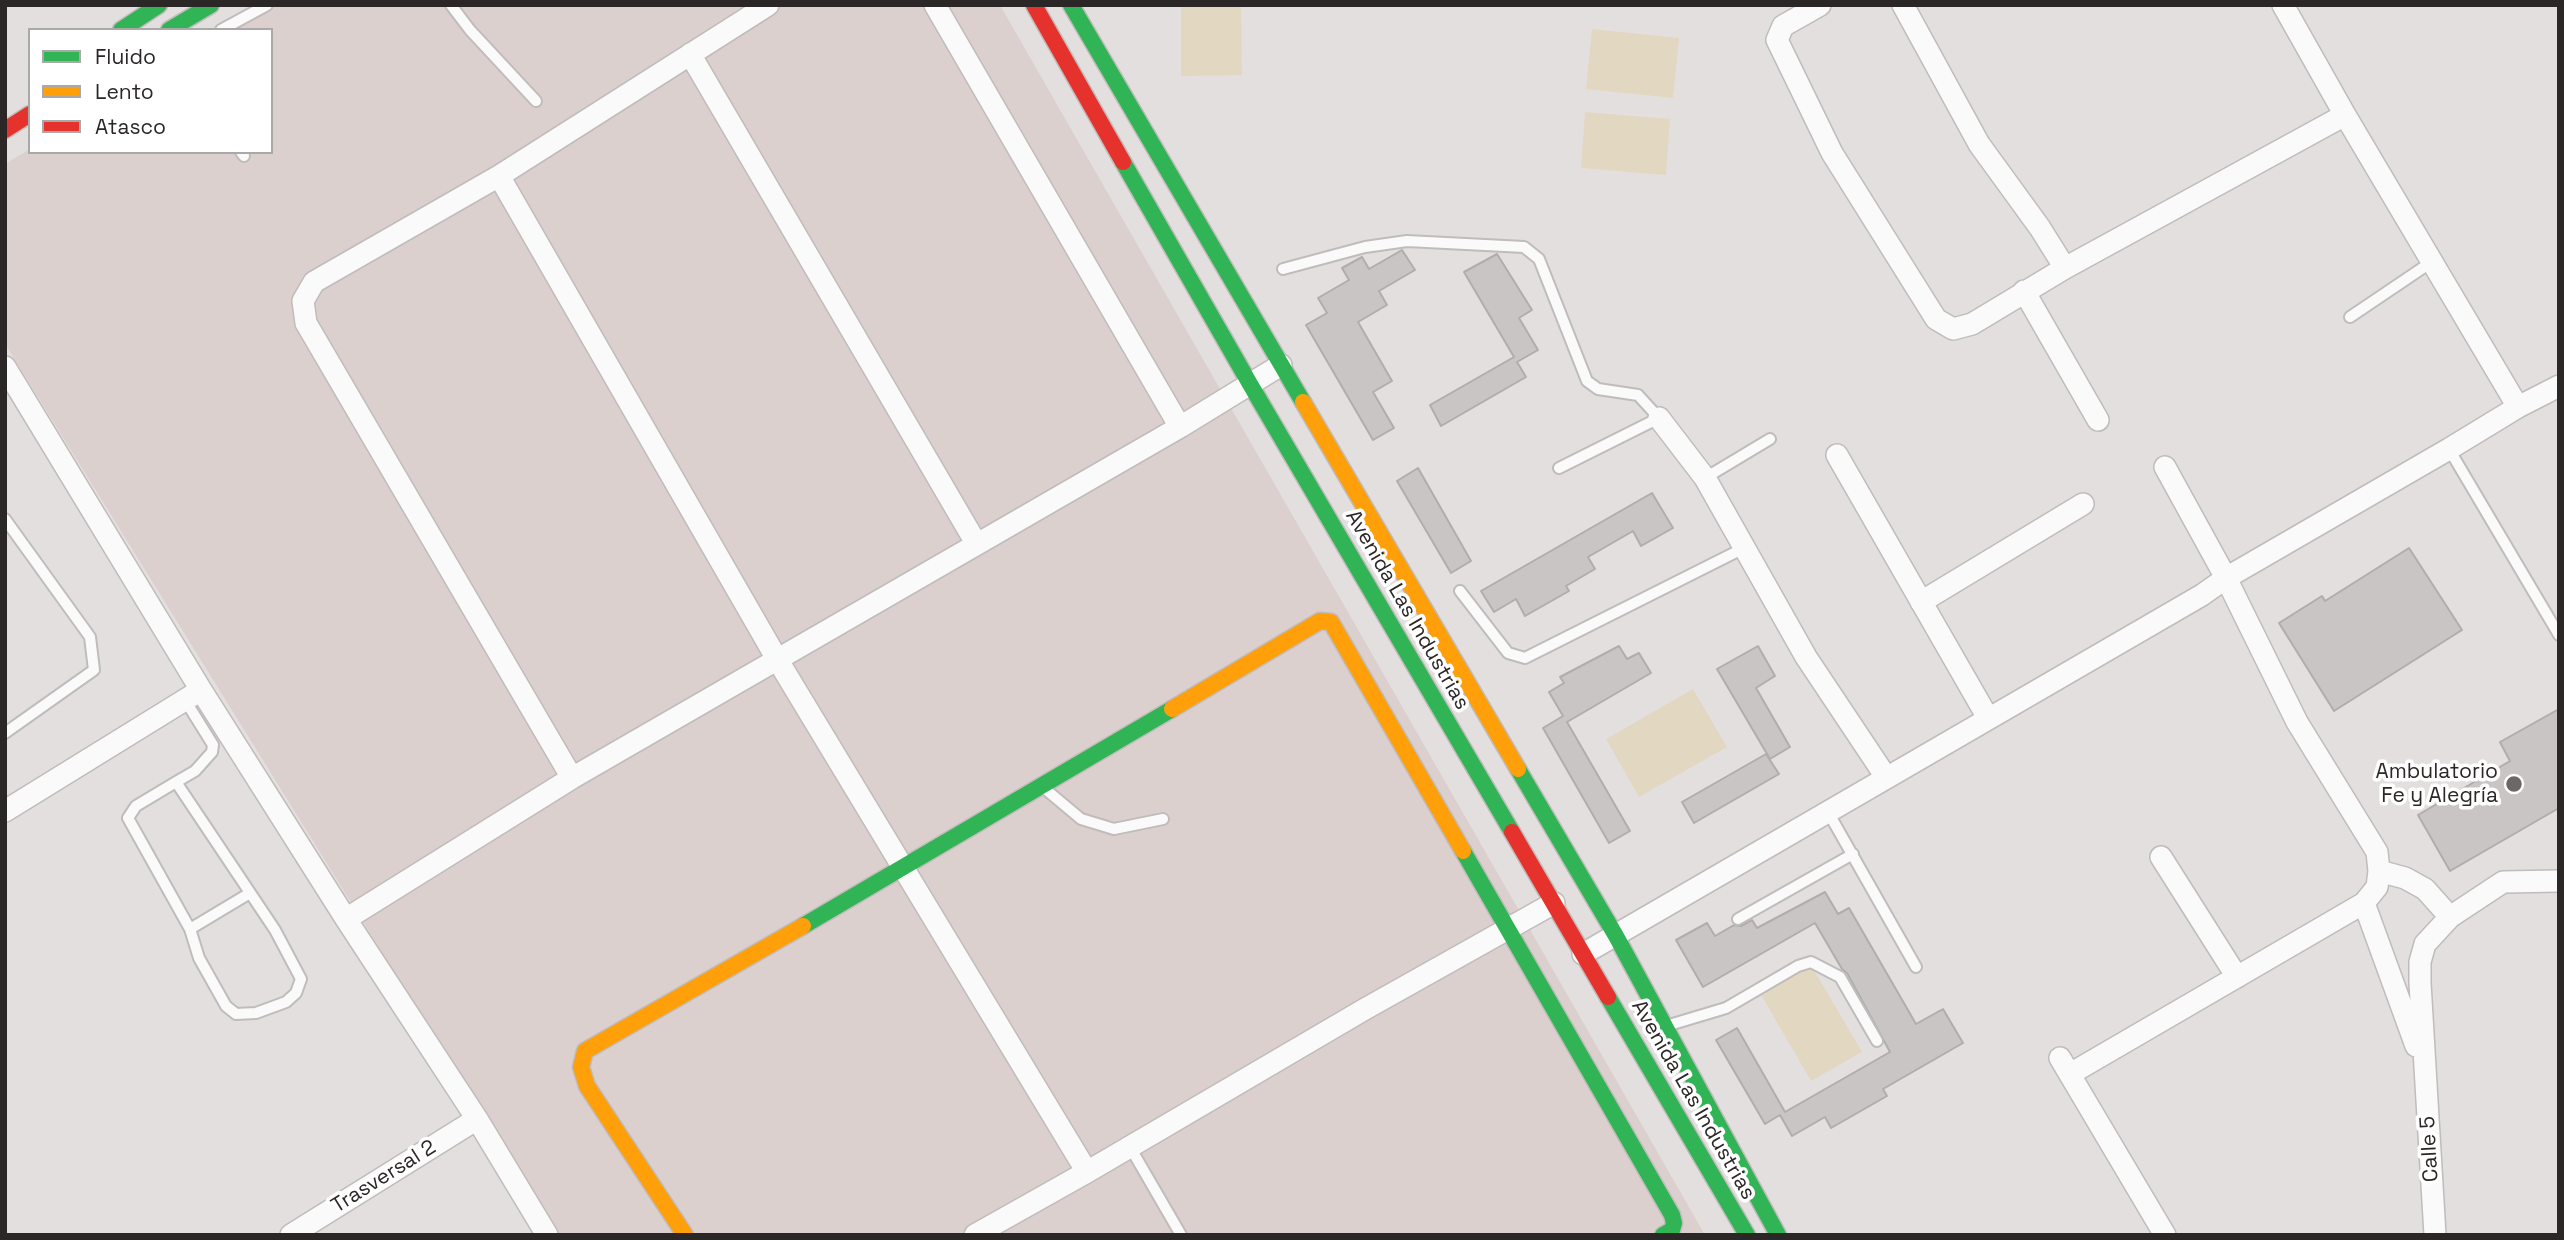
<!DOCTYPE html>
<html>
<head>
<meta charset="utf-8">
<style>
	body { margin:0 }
	#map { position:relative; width:2564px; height:1240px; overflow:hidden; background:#e4dfdf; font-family:"Space Grotesk",sans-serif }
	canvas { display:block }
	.frame { position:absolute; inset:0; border:7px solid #2a2726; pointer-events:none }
	.legend { position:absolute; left:28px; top:28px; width:245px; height:126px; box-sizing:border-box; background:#fff; border:2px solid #aaa9a8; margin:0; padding:9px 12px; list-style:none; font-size:21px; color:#2a2726 }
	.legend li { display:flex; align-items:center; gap:14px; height:35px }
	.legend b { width:35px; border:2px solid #aaa9a8 }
</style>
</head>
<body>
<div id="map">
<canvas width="2564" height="1240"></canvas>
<div class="frame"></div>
<ul class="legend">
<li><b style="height:9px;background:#30b455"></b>Fluido</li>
<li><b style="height:9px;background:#ff9f0a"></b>Lento</li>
<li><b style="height:9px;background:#e5322d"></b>Atasco</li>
</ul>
</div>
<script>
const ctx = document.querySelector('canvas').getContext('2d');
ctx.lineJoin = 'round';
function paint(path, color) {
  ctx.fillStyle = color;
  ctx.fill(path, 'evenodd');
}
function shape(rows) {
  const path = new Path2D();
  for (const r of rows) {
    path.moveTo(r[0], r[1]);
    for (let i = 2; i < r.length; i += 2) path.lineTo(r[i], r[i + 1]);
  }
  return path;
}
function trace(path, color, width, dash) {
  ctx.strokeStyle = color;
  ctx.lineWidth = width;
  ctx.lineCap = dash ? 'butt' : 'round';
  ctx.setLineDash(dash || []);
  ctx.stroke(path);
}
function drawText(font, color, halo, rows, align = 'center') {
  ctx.font = font + ' "Space Grotesk",sans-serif';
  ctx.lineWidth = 7;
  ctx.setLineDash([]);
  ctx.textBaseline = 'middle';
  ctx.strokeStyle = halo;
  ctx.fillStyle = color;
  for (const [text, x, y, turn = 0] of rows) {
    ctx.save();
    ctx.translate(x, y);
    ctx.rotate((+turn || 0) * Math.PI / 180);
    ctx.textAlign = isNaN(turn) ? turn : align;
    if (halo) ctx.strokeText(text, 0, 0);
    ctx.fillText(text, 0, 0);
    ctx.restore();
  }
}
const built = shape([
	[265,5,1000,5,1705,1235,557,1235,5,344,5,164,30,149,30,152,271,152,271,30,225,30]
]);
const green = shape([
	[1181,5,1241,5,1242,75,1181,76],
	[1592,29,1679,38,1673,98,1586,89],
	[1585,112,1670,119,1666,175,1581,168],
	[1693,689,1727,747,1639,797,1606,739],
	[1811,965,1862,1052,1811,1081,1760,993]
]);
const building = shape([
	[1402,250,1415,270,1379,291,1387,305,1358,322,1392,381,1373,392,1394,428,1373,440,1306,325,1327,313,1318,298,1349,280,1342,268,1362,257,1369,269,1402,250],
	[1497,254,1532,310,1519,318,1538,350,1517,362,1526,377,1441,426,1430,405,1514,357,1464,272,1497,254],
	[1418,468,1471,561,1451,573,1397,481,1418,468],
	[1652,493,1673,528,1641,546,1633,531,1588,557,1595,569,1566,586,1569,591,1525,616,1516,599,1494,612,1481,591,1652,493],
	[2409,548,2462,630,2334,711,2279,623,2322,596,2325,601,2409,548],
	[1619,646,1627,659,1639,653,1651,673,1567,722,1630,831,1609,843,1543,728,1563,716,1549,692,1564,683,1560,677,1619,646],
	[1758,646,1775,676,1756,688,1790,747,1770,759,1717,669,1758,646],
	[2559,709,2559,808,2450,871,2418,815,2510,761,2500,742,2559,709],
	[1766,754,1779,774,1694,823,1682,802,1766,754],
	[1825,892,1838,914,1849,908,1916,1024,1943,1009,1963,1043,1883,1089,1887,1096,1831,1128,1825,1117,1792,1136,1780,1115,1765,1124,1716,1040,1737,1028,1785,1112,1890,1052,1847,973,1842,969,1815,923,1703,987,1676,940,1707,923,1715,936,1734,925,1741,926,1752,920,1757,928,1825,892]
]);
const lane = shape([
	[451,5,470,30,536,101],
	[221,30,267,5],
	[241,152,244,156],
	[1283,269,1365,247,1407,241,1524,247,1539,259,1587,381,1598,389,1638,395,1659,418,1559,468],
	[2350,317,2433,261],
	[2449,449,2559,635],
	[1705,478,1770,439],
	[5,519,90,637,94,670,5,733],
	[1460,591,1508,653,1525,658,1744,548],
	[176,782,275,930,301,979,296,993,286,1002,256,1013,236,1014,226,1006,199,958,190,929,128,818,136,806,176,782,195,771,212,752,213,745,185,700],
	[1044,788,1081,819,1114,829,1163,819],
	[1828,812,1916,967],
	[1738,919,1853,854],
	[190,929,250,893],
	[1666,1026,1726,1008,1798,966,1811,962,1840,977,1877,1041],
	[1130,1147,1181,1235]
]);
const street = shape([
	[935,5,1180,427],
	[1820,5,1783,26,1777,40,1832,153,1936,319,1953,329,1972,324,2065,268,2345,115],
	[1903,5,1979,144,2040,228,2065,268],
	[2283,5,2345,115,2518,407],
	[690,54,976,543],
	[499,176,777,659,1087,1172],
	[2024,291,2098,420],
	[5,367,201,690,346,919,477,1119,547,1235],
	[1659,418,1705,478,1806,657,1886,777],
	[1837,455,1988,718],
	[1921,602,2083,504],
	[572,778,306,323,303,301,314,282,499,176,768,5],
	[5,811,201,690],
	[2161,857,2237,977],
	[2379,871,2405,878,2425,889,2450,917],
	[2364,903,2416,1046],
	[346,919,572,778,1180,427,1281,365],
	[1583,954,2202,595,2226,578,2449,449,2518,407,2559,386],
	[2060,1058,2165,1235],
	[2070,1074,2364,903,2377,887,2379,871,2377,852,2297,722,2226,578,2165,467],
	[291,1235,477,1119],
	[975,1235,1087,1172,1365,1009,1554,903],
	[2435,1235,2420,983,2420,962,2425,944,2450,917,2503,882,2559,881]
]);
const fast = shape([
	[1071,5,1303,402],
	[121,30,159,5],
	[169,30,211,5],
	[1123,162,1250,384,1512,832],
	[1518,769,1616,936,1778,1235],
	[1463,851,1672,1215,1674,1223,1672,1230,1663,1235],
	[803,926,1172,709],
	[1608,997,1747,1235]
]);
const slow = shape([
	[1303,402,1518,769],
	[1172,709,1320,621,1331,622,1463,851],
	[685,1235,587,1086,581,1067,585,1051,803,926]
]);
const jam = shape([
	[1034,5,1123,162],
	[5,130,30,114],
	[1512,832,1608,997]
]);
const markers = [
	[2514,784,9,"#6b6767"]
];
const streetNames = [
	["Avenida Las Industrias",1407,610,60],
	["Avenida Las Industrias",1693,1100,60],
	["Calle 5",2430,1149,-93],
	["Trasversal 2",384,1177,-32]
];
const poiNames = [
	["Ambulatorio",2498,772],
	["Fe y Alegría",2498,796]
];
paint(built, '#dbd0ce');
paint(green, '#e2d8c1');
paint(building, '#c9c5c5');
trace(building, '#b0adac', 2);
trace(lane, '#c0bcbb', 14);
trace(street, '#c0bcbb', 24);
trace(fast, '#c0bcbb', 19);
trace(slow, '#c0bcbb', 19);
trace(jam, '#c0bcbb', 19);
trace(lane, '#fbfafa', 10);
trace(street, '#fbfafa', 21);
trace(fast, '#30b455', 16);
trace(slow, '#ff9f0a', 16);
trace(jam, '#e5322d', 16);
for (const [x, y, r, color] of markers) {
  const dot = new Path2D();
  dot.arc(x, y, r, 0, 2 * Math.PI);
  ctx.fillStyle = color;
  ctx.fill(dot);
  trace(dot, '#fff', 2.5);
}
drawText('21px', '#2a2726', '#fff', streetNames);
drawText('21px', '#2a2726', '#fff', poiNames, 'right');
</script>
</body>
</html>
